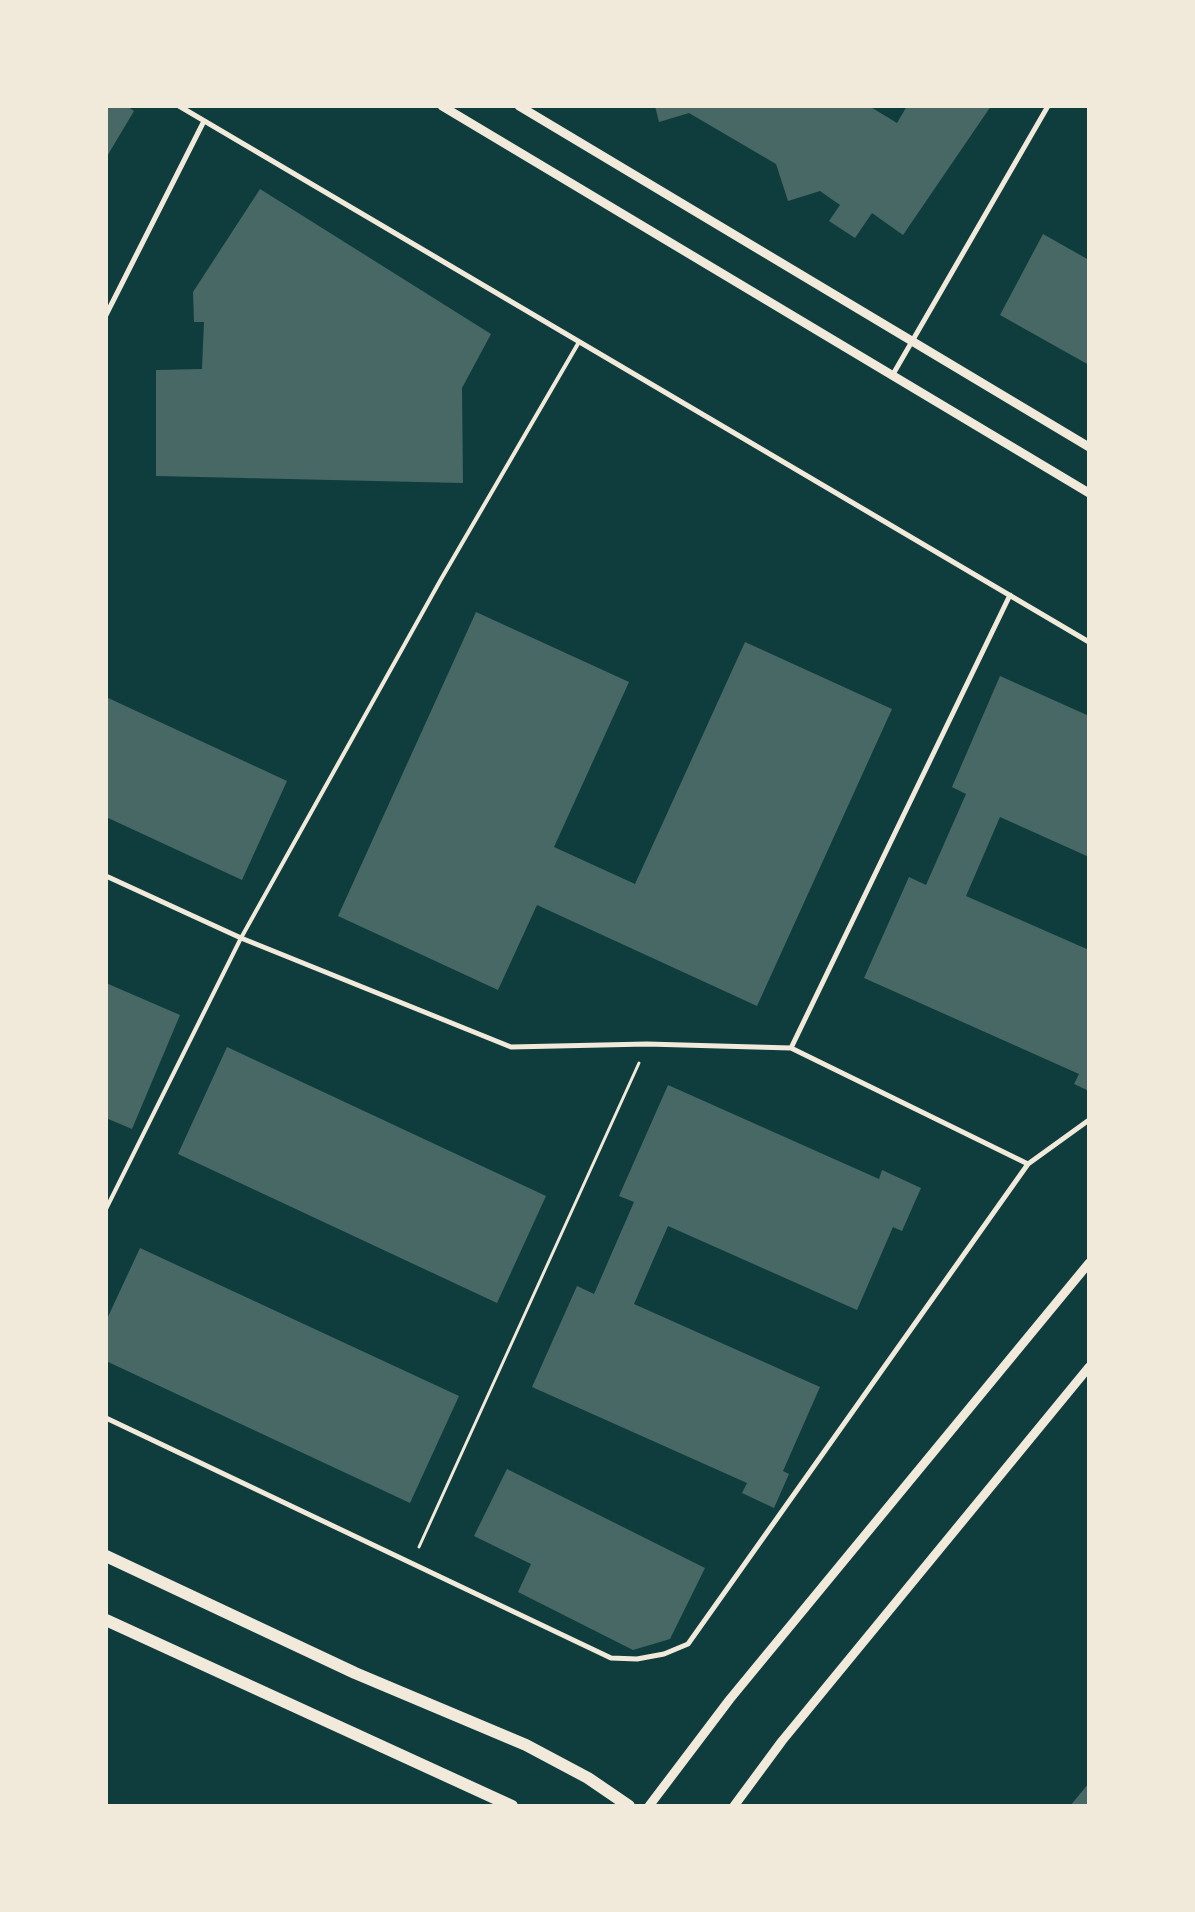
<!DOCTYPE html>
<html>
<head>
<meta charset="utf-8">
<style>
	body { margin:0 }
	#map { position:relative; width:1195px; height:1912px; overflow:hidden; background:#0f3d3e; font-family:Figtree,sans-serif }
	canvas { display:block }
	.frame { position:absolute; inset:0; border:108px solid #f1e9da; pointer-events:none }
</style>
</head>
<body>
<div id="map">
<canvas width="1195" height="1912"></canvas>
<div class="frame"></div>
</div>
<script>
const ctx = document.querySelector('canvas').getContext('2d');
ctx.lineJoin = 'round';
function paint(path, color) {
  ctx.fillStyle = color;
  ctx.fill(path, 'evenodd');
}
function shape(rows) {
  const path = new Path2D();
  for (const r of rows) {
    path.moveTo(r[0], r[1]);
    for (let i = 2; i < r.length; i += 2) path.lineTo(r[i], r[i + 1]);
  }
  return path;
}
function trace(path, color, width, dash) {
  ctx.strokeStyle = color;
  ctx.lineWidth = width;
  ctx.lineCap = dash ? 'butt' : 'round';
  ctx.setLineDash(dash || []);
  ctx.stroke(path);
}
const building = shape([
	[106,106,127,106,134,111,106,158],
	[655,106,869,106,897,123,907,106,991,106,903,235,872,213,855,238,829,221,840,205,820,191,788,201,776,164,689,113,659,122],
	[260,189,491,334,462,388,463,483,156,476,156,370,202,369,204,322,194,322,193,292],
	[1043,234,1089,260,1089,365,1000,315],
	[476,612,629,682,554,847,635,884,745,642,892,709,757,1006,537,905,498,990,338,916],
	[1000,676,1089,716,1089,857,1000,817,966,896,1089,950,1089,1091,1074,1084,1079,1074,864,978,909,877,926,885,966,794,952,787],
	[106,697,287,781,242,880,106,817],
	[106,983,180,1015,132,1129,106,1118],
	[227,1047,546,1196,497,1303,178,1154],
	[668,1085,879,1179,882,1170,921,1188,902,1231,893,1227,857,1310,668,1226,634,1304,820,1387,783,1471,789,1474,774,1508,742,1493,747,1483,532,1387,577,1286,594,1294,634,1202,619,1196],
	[140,1248,459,1396,410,1503,106,1361,106,1321],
	[507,1469,705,1568,670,1639,633,1650,518,1592,531,1564,474,1536],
	[1089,1783,1089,1806,1070,1806]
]);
const path = shape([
	[419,1547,639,1063]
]);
const service = shape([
	[106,1209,241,938,440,581,579,342]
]);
const minor = shape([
	[179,106,1089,642],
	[106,315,204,121],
	[892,376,1048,106],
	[106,876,241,938,511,1047,647,1044,791,1048,1028,1164],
	[791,1048,1010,595],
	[106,1418,611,1658,637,1659,664,1654,688,1644,1028,1164,1089,1120]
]);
const tertiary = shape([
	[442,106,1089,493],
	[519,106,1089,447],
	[649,1806,730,1699,1089,1263],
	[734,1806,782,1741,1089,1367]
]);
const primary = shape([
	[106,1556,355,1673,526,1745,588,1778,629,1806],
	[106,1620,512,1806]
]);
paint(building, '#486865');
trace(path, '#f1e9da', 3);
trace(service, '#f1e9da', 4);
trace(minor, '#f1e9da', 5);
trace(tertiary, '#f1e9da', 9);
trace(primary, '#f1e9da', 12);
</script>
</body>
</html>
